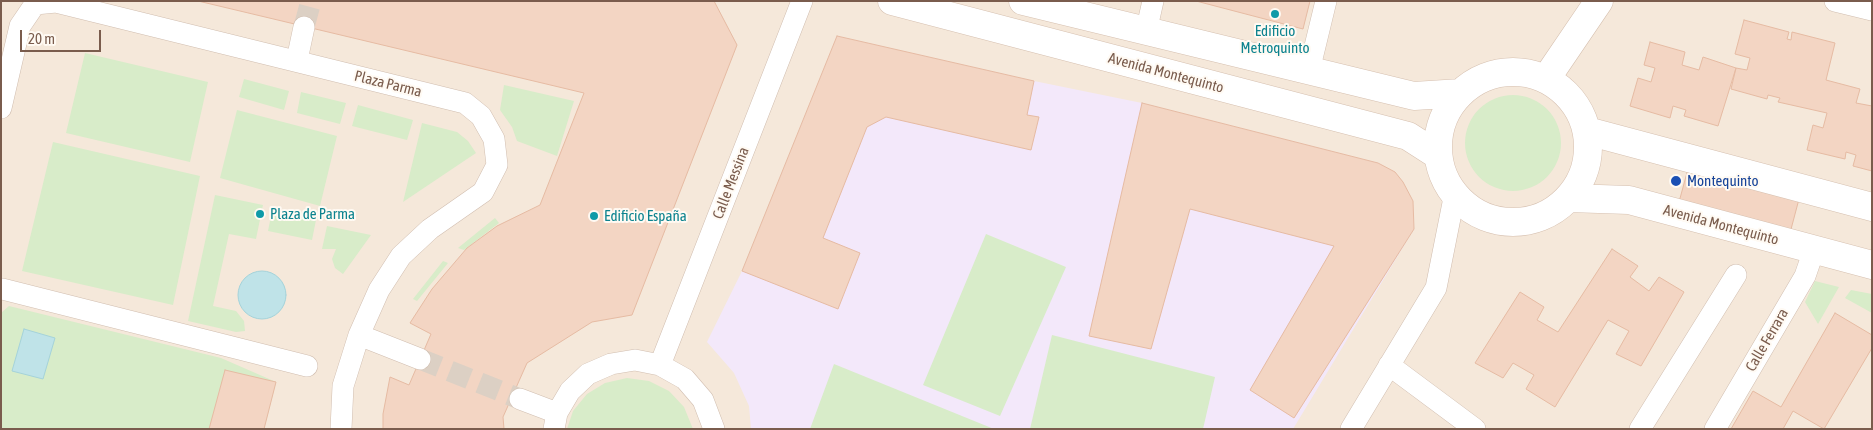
<!DOCTYPE html>
<html>
<head>
<meta charset="utf-8">
<style>
	body { margin:0 }
	#map { position:relative; width:1873px; height:430px; overflow:hidden; background:#fdf6ec; font-family:"Asap Condensed",sans-serif }
	canvas { display:block }
	.frame { position:absolute; inset:0; border:2px solid #7a5c4d; pointer-events:none }
	.scale { position:absolute; left:20px; top:30px; width:81px; height:22px; box-sizing:border-box; border:2px solid #7a5c4d; border-top:0; padding-left:6px; font-size:15px; line-height:18px; white-space:nowrap; color:#7a5c4d; -webkit-text-stroke:4px #fffaf3; paint-order:stroke }
</style>
</head>
<body>
<div id="map">
<canvas width="1873" height="430"></canvas>
<div class="frame"></div>
<div class="scale">20 m</div>
</div>
<script>
const ctx = document.querySelector('canvas').getContext('2d');
ctx.lineJoin = 'round';
function paint(path, color) {
  ctx.fillStyle = color;
  ctx.fill(path, 'evenodd');
}
function shape(rows) {
  const path = new Path2D();
  for (const r of rows) {
    if (r.length === 3) {
      path.moveTo(r[0] + r[2], r[1]);
      path.arc(r[0], r[1], r[2], 0, 2 * Math.PI);
      continue;
    }
    path.moveTo(r[0], r[1]);
    for (let i = 2; i < r.length; i += 2) path.lineTo(r[i], r[i + 1]);
  }
  return path;
}
function trace(path, color, width, dash) {
  ctx.strokeStyle = color;
  ctx.lineWidth = width;
  ctx.lineCap = dash ? 'butt' : 'round';
  ctx.setLineDash(dash || []);
  ctx.stroke(path);
}
function drawText(font, color, halo, rows, align = 'center') {
  ctx.font = font + ' "Asap Condensed",sans-serif';
  ctx.lineWidth = 4;
  ctx.setLineDash([]);
  ctx.textBaseline = 'middle';
  ctx.strokeStyle = halo;
  ctx.fillStyle = color;
  for (const [text, x, y, turn = 0] of rows) {
    ctx.save();
    ctx.translate(x, y);
    ctx.rotate((+turn || 0) * Math.PI / 180);
    ctx.textAlign = isNaN(turn) ? turn : align;
    if (halo) ctx.strokeText(text, 0, 0);
    ctx.fillText(text, 0, 0);
    ctx.restore();
  }
}
const residential = shape([
	[1,1,1872,1,1872,429,1,429]
]);
const education = shape([
	[837,36,1034,81,1142,103,1378,163,1395,172,1413,201,1414,229,1293,429,751,429,749,406,734,373,707,342,742,271]
]);
const green = shape([
	[85,53,208,82,190,162,66,133],
	[244,79,289,91,284,110,239,97],
	[504,85,574,101,557,156,517,141,512,127,500,110],
	[301,92,346,103,340,124,297,113],
	[1513,143,48],
	[358,105,413,120,407,140,352,126],
	[237,110,337,136,320,206,220,178],
	[422,123,457,132,468,141,476,153,403,202],
	[53,142,200,176,173,305,22,271],
	[215,195,263,205,256,239,229,234,213,306,236,311,244,321,245,331,236,332,188,321],
	[272,211,316,220,312,240,268,231],
	[495,218,499,223,464,250,458,248],
	[327,226,371,235,343,274,335,268,332,259,336,249,322,249],
	[986,234,1066,267,1000,416,923,385],
	[443,261,448,263,417,301,413,299],
	[1815,281,1839,287,1818,324,1805,302],
	[1851,290,1872,294,1872,313,1845,298],
	[9,306,221,358,276,382,264,429,1,429,1,313],
	[1052,335,1215,377,1203,429,1030,429],
	[834,364,994,429,810,429],
	[627,378,649,381,669,391,684,407,693,429,567,429,573,411,587,394,605,383]
]);
const water = shape([
	[262,295,24],
	[24,329,55,338,43,379,12,371,24,329]
]);
const building = shape([
	[198,1,714,1,737,45,632,315,592,322,527,363,503,417,504,429,383,429,383,414,390,377,409,385,431,334,410,323,432,289,467,248,497,226,540,205,584,93,198,1],
	[1196,1,1310,1,1303,29,1196,1],
	[1744,20,1789,32,1787,39,1791,40,1792,32,1835,43,1826,80,1860,89,1856,103,1872,106,1872,171,1853,166,1856,155,1846,152,1845,159,1807,150,1813,125,1823,128,1827,113,1778,102,1780,98,1768,95,1767,99,1731,89,1736,68,1747,70,1750,58,1735,54,1744,20],
	[837,36,1034,81,1027,115,1039,117,1031,150,886,117,867,127,823,238,860,253,838,309,742,271,837,36],
	[1650,42,1685,52,1682,65,1699,70,1703,57,1736,68,1718,126,1684,116,1686,110,1673,106,1670,118,1630,106,1638,78,1651,82,1655,68,1644,65,1650,42],
	[1142,103,1378,163,1395,172,1403,182,1413,201,1414,229,1294,418,1250,390,1334,246,1190,209,1151,349,1089,336,1142,103],
	[1688,169,1799,199,1790,233,1679,202,1688,169],
	[1612,249,1638,266,1630,277,1649,291,1659,277,1684,292,1641,366,1616,354,1629,331,1608,320,1555,407,1526,389,1534,375,1513,363,1503,378,1475,363,1520,292,1544,307,1537,320,1558,332,1612,249],
	[1835,313,1872,335,1872,348,1824,429,1793,411,1783,429,1731,429,1753,391,1781,407,1835,313],
	[225,370,276,382,264,429,209,429,225,370]
]);
const streetTunnel = shape([
	[304,27,311,1],
	[420,359,520,399]
]);
const street = shape([
	[1835,1,1872,10],
	[1146,32,1153,1],
	[297,60,304,27],
	[1309,71,1326,1],
	[1,108,20,26,35,4,56,2,465,103,481,116,494,139,497,165,483,192,430,229,401,256,379,290,359,335,343,386,341,429],
	[2,289,307,366],
	[359,335,420,359],
	[660,365,802,1],
	[1389,365,1475,429],
	[520,399,557,413],
	[554,429,557,413,570,391,588,374,611,364,635,360,660,365,685,379,703,400,714,429],
	[1351,429,1436,288,1454,198],
	[1640,429,1736,275],
	[1715,429,1805,276,1814,250]
]);
const secondary = shape([
	[892,1,1408,136,1436,154],
	[1023,1,1414,96,1461,93],
	[1513,147,75],
	[1546,79,1599,1],
	[1587,131,1872,207],
	[1569,198,1629,200,1872,265]
]);
const markers = [
	[1275,14,5,"#0f9aa8"],
	[1676,181,6,"#1a4fb4"],
	[260,214,5,"#0f9aa8"],
	[594,216,5,"#0f9aa8"]
];
const cultureNames = [
	["Edificio",1275,31,"center"],
	["Metroquinto",1275,48,"center"],
	["Plaza de Parma",270,214],
	["Edificio España",604,216]
];
const streetNames = [
	["Avenida Montequinto",1166,73,15],
	["Plaza Parma",388,84,14],
	["Calle Messina",731,183,-69],
	["Avenida Montequinto",1721,225,15],
	["Calle Ferrara",1767,340,-60]
];
const transitNames = [
	["Montequinto",1687,181]
];
paint(residential, '#f5e8da');
paint(education, '#f3e8fa');
paint(green, '#d8ecc9');
paint(water, '#bfe3e8');
trace(water, '#a5d3da', 1);
paint(building, '#f3d5c3');
trace(building, '#e6bba3', 1);
trace(streetTunnel, '#dcd0c4', 21, [21, 11]);
trace(street, '#d1beb0', 22);
trace(secondary, '#d6c0b0', 29);
trace(street, '#fff', 21);
trace(secondary, '#fff', 28);
for (const [x, y, r, color] of markers) {
  const dot = new Path2D();
  dot.arc(x, y, r, 0, 2 * Math.PI);
  ctx.fillStyle = color;
  ctx.fill(dot);
  trace(dot, '#fffaf3', 2);
}
drawText('15px', '#0d838f', '#fffaf3', cultureNames, 'left');
drawText('15px', '#7a5c4d', '#fffaf3', streetNames);
drawText('15px', '#164399', '#fffaf3', transitNames, 'left');
</script>
</body>
</html>
